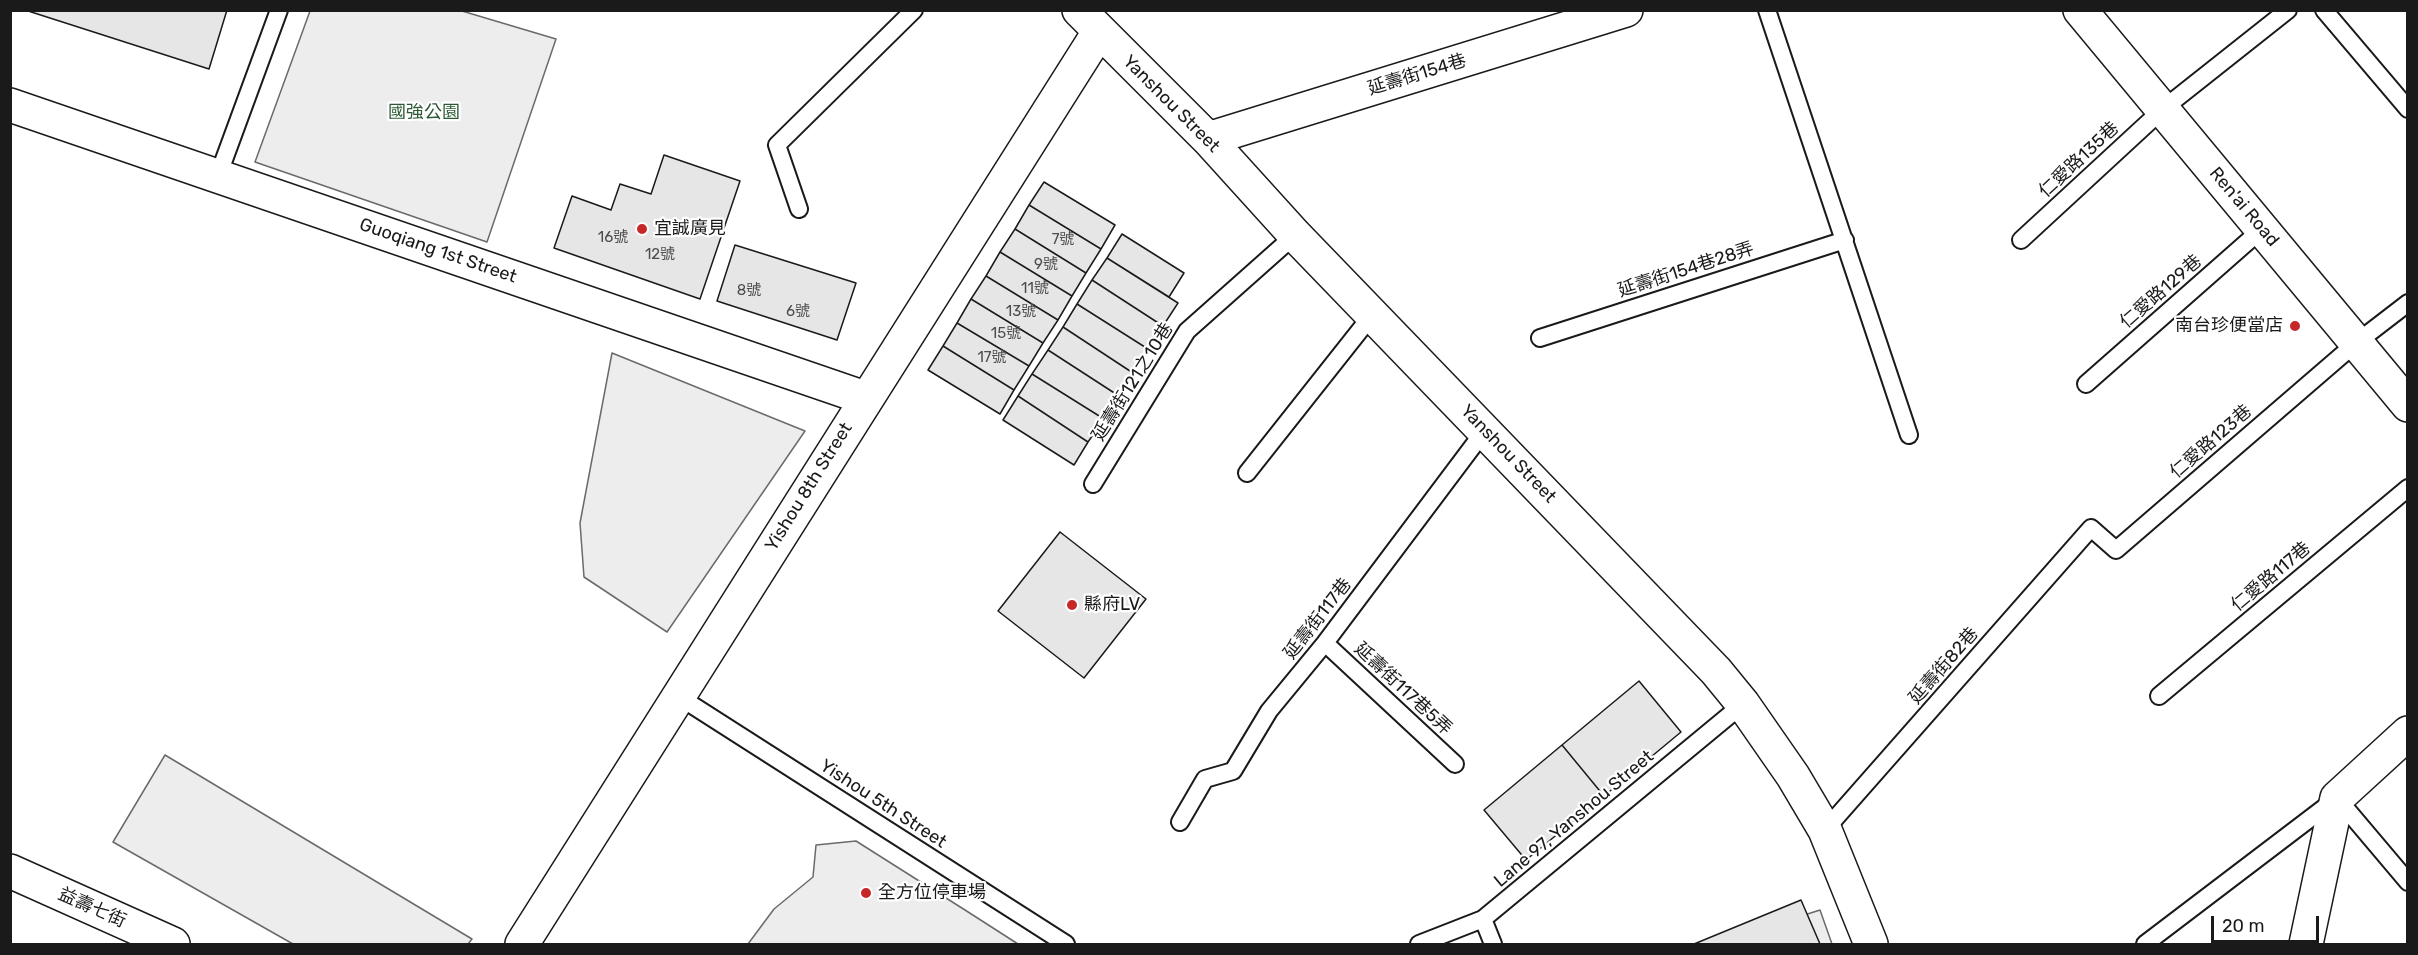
<!DOCTYPE html>
<html>
<head>
<meta charset="utf-8">
<style>
	body { margin:0 }
	#map { position:relative; width:2418px; height:955px; overflow:hidden; background:#fff; font-family:Rubik,sans-serif }
	canvas { display:block }
	.frame { position:absolute; inset:0; border:12px solid #1a1a1a; pointer-events:none }
	.scale { position:absolute; left:2211px; top:916px; width:108px; height:27px; box-sizing:border-box; border:3px solid #1a1a1a; border-top:0; padding-left:8px; font-size:18px; line-height:21px; white-space:nowrap; color:#1a1a1a; -webkit-text-stroke:4px #fff; paint-order:stroke }
</style>
</head>
<body>
<div id="map">
<canvas width="2418" height="955"></canvas>
<div class="frame"></div>
<div class="scale">20 m</div>
</div>
<script>
const ctx = document.querySelector('canvas').getContext('2d');
ctx.lineJoin = 'round';
function paint(path, color) {
  ctx.fillStyle = color;
  ctx.fill(path, 'evenodd');
}
function shape(rows) {
  const path = new Path2D();
  for (const r of rows) {
    path.moveTo(r[0], r[1]);
    for (let i = 2; i < r.length; i += 2) path.lineTo(r[i], r[i + 1]);
  }
  return path;
}
function trace(path, color, width, dash) {
  ctx.strokeStyle = color;
  ctx.lineWidth = width;
  ctx.lineCap = dash ? 'butt' : 'round';
  ctx.setLineDash(dash || []);
  ctx.stroke(path);
}
function drawText(font, color, halo, rows, align = 'center') {
  ctx.font = font + ' Rubik,"Noto Sans TC",sans-serif';
  ctx.lineWidth = 4.5;
  ctx.setLineDash([]);
  ctx.textBaseline = 'middle';
  ctx.strokeStyle = halo;
  ctx.fillStyle = color;
  for (const [text, x, y, turn = 0] of rows) {
    ctx.save();
    ctx.translate(x, y);
    ctx.rotate((+turn || 0) * Math.PI / 180);
    ctx.textAlign = isNaN(turn) ? turn : align;
    if (halo) ctx.strokeText(text, 0, 0);
    ctx.fillText(text, 0, 0);
    ctx.restore();
  }
}
const built = shape([
	[310,11,462,11,556,39,487,242,255,162,310,11],
	[612,353,805,431,667,632,584,577,580,523,612,353],
	[165,755,472,939,468,944,293,944,113,842,165,755],
	[856,841,965,910,1018,944,748,944,774,909,813,877,816,845,856,841],
	[1820,910,1832,944,1714,944,1820,910]
]);
const building = shape([
	[25,10,227,10,209,69,25,10],
	[664,155,740,181,700,299,554,248,572,196,611,210,620,184,651,194,664,155],
	[1044,182,1115,225,1101,249,1029,205,1044,182],
	[1029,205,1101,249,1086,273,1015,229,1029,205],
	[1015,229,1086,273,1072,296,1000,252,1015,229],
	[1122,234,1184,273,1169,297,1107,258,1122,234],
	[735,245,856,283,837,340,717,301,735,245],
	[1000,252,1072,296,1058,320,986,276,1000,252],
	[1107,258,1178,303,1163,326,1092,280,1107,258],
	[986,276,1058,320,1043,343,971,299,986,276],
	[1092,280,1163,326,1148,349,1077,304,1092,280],
	[971,299,1043,343,1029,366,957,323,971,299],
	[1077,304,1148,349,1133,373,1063,327,1077,304],
	[957,323,1029,366,1014,390,943,346,957,323],
	[1063,327,1133,373,1119,396,1048,350,1063,327],
	[943,346,1014,390,1000,414,928,370,943,346],
	[1048,350,1119,396,1104,419,1032,374,1048,350],
	[1032,374,1104,419,1088,442,1018,396,1032,374],
	[1018,396,1088,442,1074,465,1003,420,1018,396],
	[1060,532,1146,599,1084,678,998,611,1060,532],
	[1639,681,1681,732,1604,796,1562,745,1639,681],
	[1562,745,1604,796,1526,860,1484,810,1562,745],
	[1801,900,1820,944,1694,944,1801,900]
]);
const service = shape([
	[1767,10,1909,435],
	[2324,10,2408,109],
	[218,176,279,10],
	[799,209,777,145,914,10],
	[2021,240,2163,109,2288,10],
	[1540,338,1845,240],
	[2086,384,2262,229],
	[1247,473,1372,315],
	[1093,484,1187,331,1295,235],
	[1325,643,1455,764],
	[678,696,1066,944],
	[2159,696,2408,488],
	[1180,822,1205,779,1233,771,1269,711,1325,643,1485,430],
	[1825,830,2091,528,2116,550,2356,343,2408,303],
	[1483,919,1493,944],
	[1419,944,1483,919,1743,704],
	[2145,944,2337,798,2408,882]
]);
const minor = shape([
	[1079,10,1208,139,1295,235,1716,671,1743,704,1793,776,1825,830,1871,944],
	[2080,10,2408,405],
	[10,105,865,398],
	[1208,139,1626,10],
	[10,871,173,944],
	[522,944,1099,32],
	[2306,944,2337,798,2408,733]
]);
const markers = [
	[642,229,6,"#c62828"],
	[2295,326,6,"#c62828"],
	[1072,605,6,"#c62828"],
	[866,893,6,"#c62828"]
];
const numberNames = [
	["16號",613,238],
	["7號",1063,240],
	["12號",660,255],
	["9號",1046,265],
	["11號",1035,289],
	["8號",749,291],
	["6號",798,312],
	["13號",1021,312],
	["15號",1006,334],
	["17號",992,358]
];
const streetNames = [
	["延壽街154巷",1417,75,-17],
	["Yanshou Street",1171,104,45],
	["仁愛路135巷",2079,160,-43],
	["Ren'ai Road",2244,207,50],
	["Guoqiang 1st Street",438,251,19],
	["延壽街154巷28弄",1686,270,-18],
	["仁愛路129巷",2161,292,-41],
	["延壽街121之10巷",1133,382,-58],
	["仁愛路123巷",2211,442,-41],
	["Yanshou Street",1508,454,46],
	["Yishou 8th Street",809,487,-58],
	["仁愛路117巷",2271,577,-40],
	["延壽街117巷",1318,619,-52],
	["延壽街82巷",1944,666,-49],
	["延壽街117巷5弄",1403,689,43],
	["Yishou 5th Street",883,804,33],
	["Lane 97, Yanshou Street",1574,819,-40],
	["益壽七街",92,908,24]
];
const parkNames = [
	["國強公園",424,113]
];
const poiNames = [
	["宜誠廣見",654,229],
	["南台珍便當店",2283,326,"right"],
	["縣府LV",1084,605],
	["全方位停車場",878,893]
];
paint(built, '#ededed');
trace(built, '#6a6a6a', 1.5);
paint(building, '#e6e6e6');
trace(building, '#1a1a1a', 1.5);
trace(service, '#1a1a1a', 20);
trace(minor, '#1a1a1a', 36);
trace(service, '#fff', 16);
trace(minor, '#fff', 33);
for (const [x, y, r, color] of markers) {
  const dot = new Path2D();
  dot.arc(x, y, r, 0, 2 * Math.PI);
  ctx.fillStyle = color;
  ctx.fill(dot);
  trace(dot, '#fff', 2);
}
drawText('15px', '#4d4d4d', null, numberNames);
drawText('18px', '#1a1a1a', '#fff', streetNames);
drawText('18px', '#2b5a34', '#fff', parkNames);
drawText('18px', '#1a1a1a', '#fff', poiNames, 'left');
</script>
</body>
</html>
